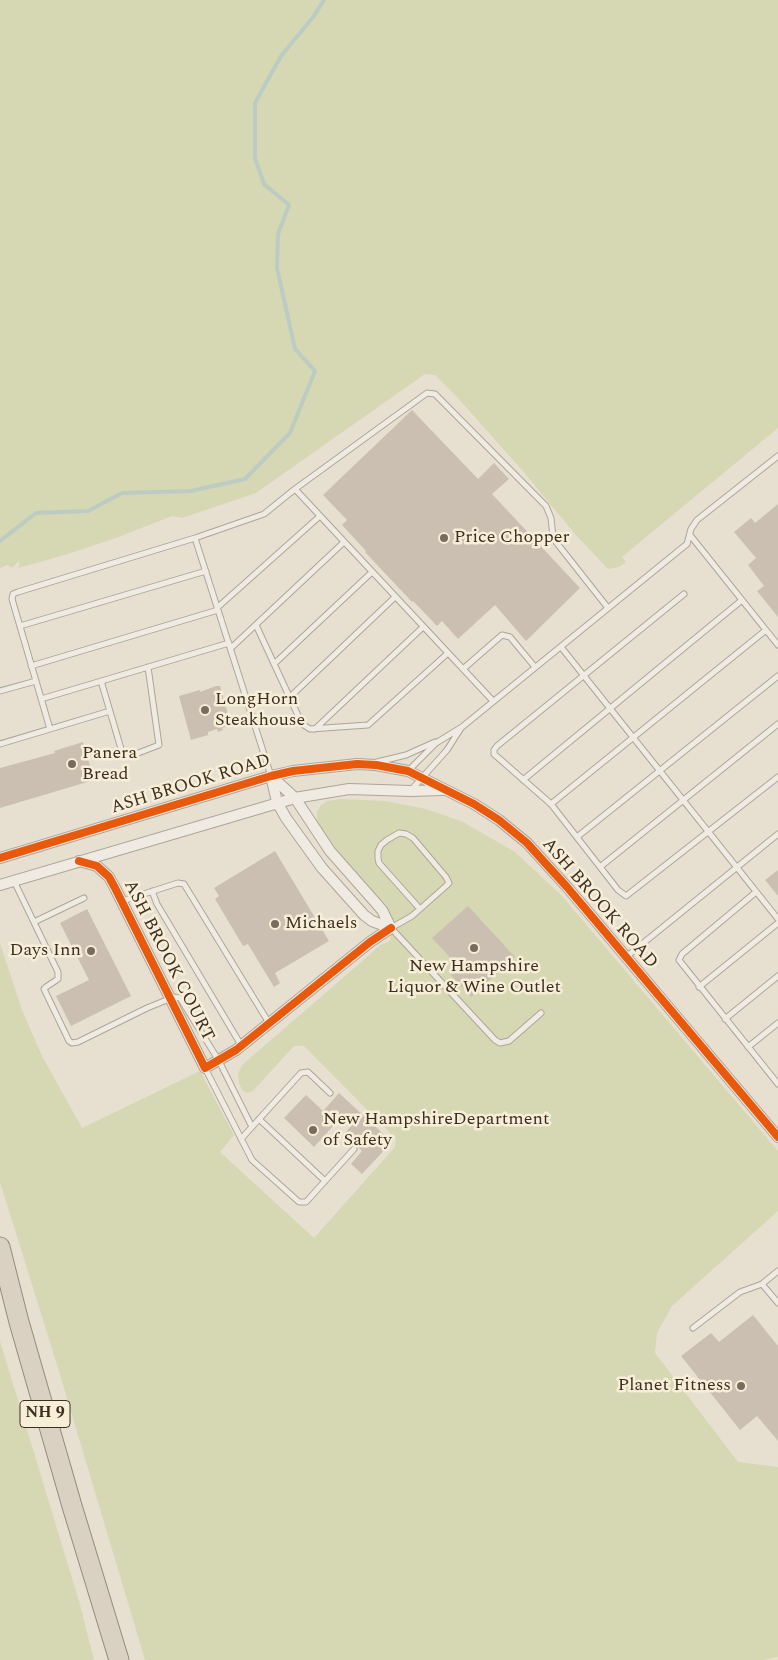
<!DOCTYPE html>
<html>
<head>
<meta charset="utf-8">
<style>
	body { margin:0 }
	canvas { display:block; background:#e7e0d1 }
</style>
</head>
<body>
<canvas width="778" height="1660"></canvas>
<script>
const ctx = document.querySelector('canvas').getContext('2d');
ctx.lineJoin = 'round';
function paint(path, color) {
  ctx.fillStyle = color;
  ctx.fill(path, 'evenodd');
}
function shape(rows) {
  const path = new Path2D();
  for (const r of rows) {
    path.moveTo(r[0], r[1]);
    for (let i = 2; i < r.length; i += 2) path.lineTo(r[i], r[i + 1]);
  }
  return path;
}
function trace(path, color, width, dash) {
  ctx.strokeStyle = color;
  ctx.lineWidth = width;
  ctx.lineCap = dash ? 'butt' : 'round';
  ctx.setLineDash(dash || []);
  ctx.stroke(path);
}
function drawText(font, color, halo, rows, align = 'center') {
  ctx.font = font + ' Spectral,serif';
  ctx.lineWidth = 5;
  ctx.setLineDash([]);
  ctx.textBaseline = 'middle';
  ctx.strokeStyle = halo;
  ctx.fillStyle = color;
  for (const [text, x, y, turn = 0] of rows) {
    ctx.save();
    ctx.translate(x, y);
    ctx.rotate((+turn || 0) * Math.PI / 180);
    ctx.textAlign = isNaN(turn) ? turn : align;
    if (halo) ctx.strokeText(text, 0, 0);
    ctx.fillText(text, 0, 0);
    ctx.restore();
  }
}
const green = shape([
	[0,0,778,0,778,428,622,557,626,562,619,567,608,569,575,534,522,470,455,395,435,375,425,374,256,493,182,518,172,516,116,538,68,554,18,568,20,560,12,568,8,565,0,568],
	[341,799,386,801,426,809,463,822,515,852,562,896,778,1151,778,1211,672,1306,657,1333,655,1353,738,1462,778,1467,778,1657,764,1660,145,1660,58,1368,0,1182,0,943,22,1010,42,1056,82,1128,200,1071,234,1135,220,1152,314,1238,395,1147,396,1139,304,1046,294,1046,253,1091,247,1093,243,1091,239,1084,238,1074,242,1065,382,944,390,941,391,928,386,904,366,886,328,839,317,821,317,812,321,805,327,801],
	[0,1341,79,1601,94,1660,0,1660]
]);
const stream = shape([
	[0,541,36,513,88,511,122,493,191,491,245,479,290,433,315,371,295,349,277,268,278,234,289,205,264,184,255,158,255,103,281,56,314,16,324,0]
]);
const building = shape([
	[412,410,478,479,494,463,509,479,492,494,580,588,526,641,495,605,458,639,442,621,437,626,413,601,412,602,365,552,366,551,342,525,347,520,323,495],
	[778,504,778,617,757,591,764,586,748,565,756,558,734,532,751,518,755,523],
	[216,686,220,686,231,725,222,728,223,730,218,732,217,729,208,732,208,735,191,740,179,696,200,690,200,692],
	[83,742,94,780,0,808,0,768,55,753,54,751],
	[275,851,329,941,275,973,280,983,274,987,248,944,243,946,215,899,219,896,214,888],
	[778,870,778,896,765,880],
	[468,906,515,957,471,997,451,975,459,967,432,938],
	[87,909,131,996,71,1026,56,996,89,980,60,923],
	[339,1093,392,1142,362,1174,351,1164,362,1151,344,1134,351,1126,340,1115,332,1123,334,1125,314,1147,284,1118,306,1095,323,1111],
	[753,1315,778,1346,778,1441,757,1416,740,1430,681,1356,711,1333,719,1342]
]);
const lane = shape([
	[295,489,493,701],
	[690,535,778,645],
	[195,538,271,776],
	[684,594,497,746,494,750,494,754,551,804,618,890,626,896,778,777],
	[218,607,320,516],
	[256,625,302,724,310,729,368,725,448,653],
	[20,626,206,571],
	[561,647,778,919],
	[231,648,344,542],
	[274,664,372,572],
	[31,666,218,610],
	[463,669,502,635,510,637,535,667],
	[101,681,122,752,124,755,133,755,159,745,148,667],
	[0,691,36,681],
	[290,697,395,597],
	[41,699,229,643],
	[50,729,12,599,13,594,18,592,195,538,264,514,295,489,427,393,435,394,546,506,551,518,553,537,556,542,608,608],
	[315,729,423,627],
	[0,744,110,711],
	[377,762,406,755,435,742],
	[408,771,436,743,462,727,682,548,687,544,691,529,697,520,778,456],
	[523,780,742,600],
	[412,789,447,750,461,728],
	[551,804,766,630],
	[577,837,778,676],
	[600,867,778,724],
	[14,881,58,972,58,979,46,987,44,989,69,1041,72,1043,78,1042,147,1008,174,997,180,998,219,1061,252,1127],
	[152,891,157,904,241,1045],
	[756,892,682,954,679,960,778,1084],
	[122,901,178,883,184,884,269,1023],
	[420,909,379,863,378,858,378,851,381,845,387,840,399,833,406,834,413,838,446,877,449,883,446,886,420,909,413,915,412,916,391,928,495,1040,500,1043,509,1041,541,1013],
	[34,922,84,898],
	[626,957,778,834],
	[699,987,778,923],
	[725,1019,778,976],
	[748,1047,778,1023],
	[205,1068,252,1160,299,1202,306,1202,354,1149],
	[259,1119,325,1181],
	[241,1139,301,1073,308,1072,330,1093],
	[762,1284,778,1303],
	[693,1328,740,1292,762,1284,778,1271]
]);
const street = shape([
	[271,776,277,802,286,818,322,868,364,915,372,921,391,928],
	[271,776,295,798,330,851,382,910,391,928],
	[0,858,271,776,293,771,357,764,376,765,408,771,474,804,499,820,527,843,567,887,778,1137],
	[79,861,97,866,109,877,115,888,205,1068,236,1050,370,942,391,928],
	[0,885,295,798,349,789,411,791,443,790]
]);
const highway = shape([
	[0,1247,19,1322,72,1506,119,1660]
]);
const cycleway = shape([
	[0,858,271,776,293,771,357,764,376,765,408,771,474,804,499,820,527,843,567,887,778,1137],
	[79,861,97,866,109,877,115,888,205,1068,236,1050,370,942,391,928]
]);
const markers = [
	[444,538,5,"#786c5e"],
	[205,710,5,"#786c5e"],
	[72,764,5,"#786c5e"],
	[275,924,5,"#786c5e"],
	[474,948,5,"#786c5e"],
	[91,951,5,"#786c5e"],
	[313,1130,5,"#786c5e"],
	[741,1386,5,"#786c5e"]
];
const shields = [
	[45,1414,50]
];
const shieldNames = [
	["NH 9",45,1414]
];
const poiNames = [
	["Price Chopper",454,538],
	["LongHorn",215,700],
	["Steakhouse",215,721],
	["Panera",82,754],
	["Bread",82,775],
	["Michaels",285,924],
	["Days Inn",81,951,"right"],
	["New Hampshire",474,967,"center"],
	["Liquor & Wine Outlet",474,988,"center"],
	["New HampshireDepartment",323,1120],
	["of Safety",323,1141],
	["Planet Fitness",731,1386,"right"]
];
const streetNames = [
	["ASH BROOK ROAD",191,785,-17],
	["ASH BROOK ROAD",599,904,49],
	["ASH BROOK COURT",168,961,63]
];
paint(green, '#d6d7b3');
trace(stream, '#bcccc2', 4);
paint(building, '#cbbfb2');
trace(lane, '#ada599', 7);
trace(street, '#ada599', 12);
trace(highway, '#928b80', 21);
trace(lane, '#efebe3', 5);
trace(street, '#efebe3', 10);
trace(highway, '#dad1c2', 19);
trace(cycleway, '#e8590c', 8);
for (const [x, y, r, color] of markers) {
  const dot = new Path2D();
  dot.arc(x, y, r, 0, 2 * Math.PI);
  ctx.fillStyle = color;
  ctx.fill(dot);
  trace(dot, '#f7eed8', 2);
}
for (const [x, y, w] of shields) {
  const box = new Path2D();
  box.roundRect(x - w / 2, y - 13.5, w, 27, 4);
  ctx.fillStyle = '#f7eed8';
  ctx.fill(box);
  trace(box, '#3d2e20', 1);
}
drawText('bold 16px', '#3d2e20', null, shieldNames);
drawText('18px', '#3d2e20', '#f7eed8', poiNames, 'left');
drawText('18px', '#3d2e20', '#f7eed8', streetNames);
</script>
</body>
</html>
